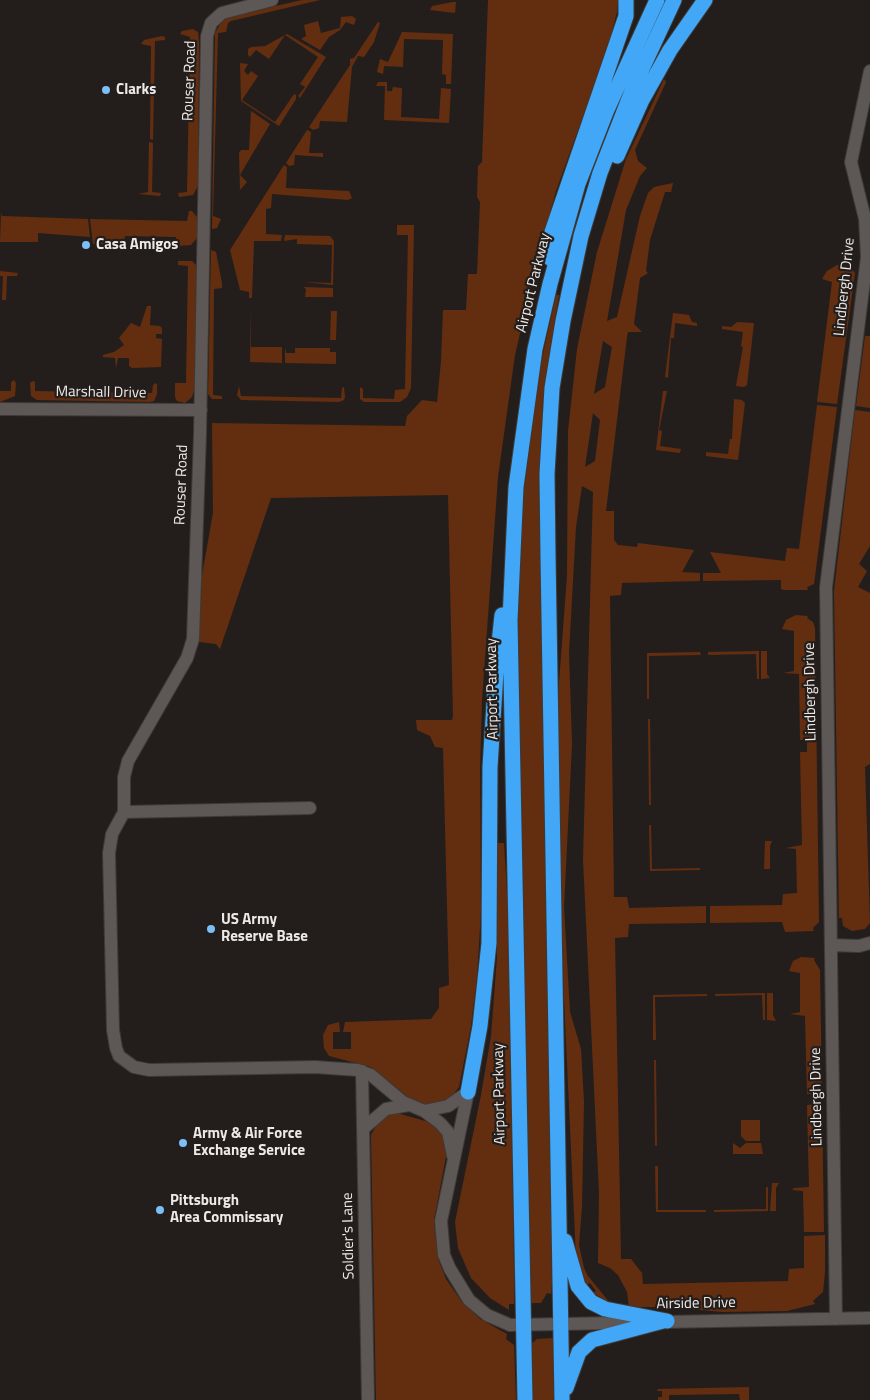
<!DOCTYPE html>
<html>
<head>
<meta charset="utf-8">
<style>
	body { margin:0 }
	canvas { display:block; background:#231e1c }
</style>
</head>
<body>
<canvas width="870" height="1400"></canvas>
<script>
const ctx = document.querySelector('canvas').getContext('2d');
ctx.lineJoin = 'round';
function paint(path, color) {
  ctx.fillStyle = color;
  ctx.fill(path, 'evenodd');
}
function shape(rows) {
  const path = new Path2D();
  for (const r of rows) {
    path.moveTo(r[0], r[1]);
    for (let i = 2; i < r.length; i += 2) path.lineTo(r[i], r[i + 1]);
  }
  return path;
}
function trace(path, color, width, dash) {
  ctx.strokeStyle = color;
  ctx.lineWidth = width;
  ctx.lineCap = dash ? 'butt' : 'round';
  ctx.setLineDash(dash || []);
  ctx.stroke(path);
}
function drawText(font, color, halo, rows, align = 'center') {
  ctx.font = font + ' "Titillium Web",sans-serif';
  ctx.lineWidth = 4.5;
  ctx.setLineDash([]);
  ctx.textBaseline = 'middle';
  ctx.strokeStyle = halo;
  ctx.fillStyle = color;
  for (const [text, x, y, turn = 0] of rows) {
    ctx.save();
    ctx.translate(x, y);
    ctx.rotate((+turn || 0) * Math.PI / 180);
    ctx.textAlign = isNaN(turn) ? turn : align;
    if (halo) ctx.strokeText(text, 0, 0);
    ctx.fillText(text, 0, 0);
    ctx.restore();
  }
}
const green = shape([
	[302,0,320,0,231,21,228,23,226,32,218,33,213,216,221,219,217,228,212,229,215,33,222,21,231,16],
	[488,0,618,0,617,12,608,47,556,191,536,264,515,355,498,477,482,700,480,770,481,911,477,977,471,1026,459,1087,448,1101,427,1105,408,1097,371,1067,329,1056,324,1048,323,1035,328,1025,339,1022,340,1032,333,1032,333,1049,351,1049,351,1032,343,1032,345,1022,431,1019,439,1008,439,988,449,985,443,748,435,747,430,736,417,730,416,720,452,720,453,716,448,495,271,498,220,649,216,644,199,642,202,575,213,513,212,423,405,426,407,416,422,400,437,402,441,361,443,310,466,310,468,274,477,274,480,202,477,197,478,166,482,162],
	[453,2,456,2,455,13,430,10,432,6],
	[352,16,356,19,354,25,346,22,340,30,329,37,320,50,301,39,306,36,304,25,318,21,321,33,340,28,341,17],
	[378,22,380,23,374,42,364,57,358,56,352,67,347,122,320,121,319,128,313,130,309,127,350,65,350,59,354,58],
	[193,29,198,32,199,43,198,186,193,195,179,197,178,193,187,192,190,37,180,34,182,31],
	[402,32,453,34,451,84,446,84,446,75,442,74,443,40,404,39,403,67,384,66,383,74,377,72,380,59,388,62],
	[287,34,326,57,300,98,298,96,305,87,300,84,318,57,285,35,269,59,256,50,250,57,248,55,248,49,251,47,265,46,285,35],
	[162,36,165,37,165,40,155,41,153,140,150,139,151,46,141,44,144,40],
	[240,63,248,64,244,71,248,75,251,71,258,76,242,100,275,122,294,94,296,95,296,99,279,126,241,101],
	[664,79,666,82,635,150,638,161,647,168,640,176,626,210,607,321,617,317,640,216,648,193,654,187,673,183,671,192,665,192,650,240,646,271,648,273,640,278,634,324,642,332,628,332,627,337,606,511,614,511,614,540,618,545,637,547,638,543,694,550,682,572,700,573,700,581,622,583,621,595,610,596,614,897,627,897,629,908,706,906,706,923,629,924,628,937,615,938,621,1259,631,1259,642,1273,643,1284,788,1281,789,1269,804,1268,804,1236,825,1235,825,1272,823,1292,813,1301,815,1304,787,1311,723,1312,667,1307,629,1307,627,1292,618,1275,610,1268,598,1263,599,1193,583,859,593,492,582,486,576,527,569,653,572,744,564,907,570,1012,581,1049,584,1102,582,1206,579,1245,584,1268,588,1276,610,1303,593,1293,596,1291,590,1283,586,1285,576,1257,562,955,558,696,567,576,568,431,577,349,597,252,626,159],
	[603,341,612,347,605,387,594,394],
	[593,413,600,420,595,461,585,467],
	[378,82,387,82,387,91,392,91,393,87,402,88,401,117,439,119,441,88,451,89,449,123,384,120,385,86,376,86],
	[251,111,270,124,240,175,247,182,240,190,239,153,241,150,249,150],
	[307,130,311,132,309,153,323,153,323,157,295,155,294,165,289,166,286,163],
	[149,142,153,143,152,192,161,193,160,196,138,194,148,192],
	[284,165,287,167,286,188,349,191,352,198,348,200,272,194,271,208,266,209,266,234,282,235,281,241,254,241,252,298,249,298,249,292,240,290,230,250],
	[189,211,192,211,197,217,197,238,191,245,176,246,176,237,125,236,124,245,93,244,90,219,187,221],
	[1,213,2,216,88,219,90,237,38,233,38,242,0,242],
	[397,225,414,225,411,388,407,397,400,402,364,402,360,399,360,387,363,389,363,398,394,399,395,390,405,389,408,235,397,235],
	[285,235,330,236,334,241,333,285,303,282,331,283,332,245,297,244,297,239,284,241],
	[211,250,216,252,222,283,222,288,214,289,213,395,222,396,222,399,212,399,208,394],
	[178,261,192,261,196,265,197,271,195,387,192,397,185,403,177,401,175,397,175,383,186,383,188,266,178,265],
	[837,265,850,267,855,273,837,404,817,402,832,282,822,279,827,271],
	[0,271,18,273,17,276,7,276,6,300,2,300,3,276,0,276],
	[303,287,333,288,333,297,305,297,306,289],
	[556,295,559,295,543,399,539,479,552,1283,551,1294,547,1293,541,1303,529,1303,517,612,521,513,529,437,539,372],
	[147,306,151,306,150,325,160,326,162,328,162,334,156,334,156,338,162,339,161,367,132,368,129,366,129,358,118,358,116,368,115,358,103,357,103,355,114,352,124,345,119,338,131,323,140,327],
	[251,308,251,347,282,347,282,363,250,362],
	[331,311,337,311,336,340,330,340],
	[673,313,689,315,692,322,697,323,697,326,675,323,674,338,671,338,668,378,665,377],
	[737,322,754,323,747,385,744,387,736,386,743,347,741,346,743,332,722,329,722,326,731,327],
	[865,336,870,336,870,408,856,406],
	[285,347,286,353,295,353,295,348,330,348,330,352,336,352,336,364,285,363],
	[14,380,16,383,15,396,0,402,0,391,11,391,11,382],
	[33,381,35,382,35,391,152,393,153,385,155,383,157,384,157,394,154,401,150,402,37,400,31,396,30,383],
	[239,386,241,396,341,398,342,388,344,387,345,397,344,400,339,402,241,400,237,395],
	[663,391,667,391,659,430,662,431,660,446,681,449,680,453,656,450],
	[734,399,742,400,745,403,738,460,706,456,706,452,728,454,730,439,732,439],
	[817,405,837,407,814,584,807,587,808,590,784,590,781,589,781,580,703,581,703,573,721,573,710,552,785,561,787,548,799,549],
	[855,410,870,412,870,546,859,564,867,571,858,587,870,593,870,764,865,767,870,923,865,929,852,931,843,926,842,918,839,918,834,591],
	[796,615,808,616,807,618,813,622,815,628,819,922,813,928,814,931,785,932,782,922,710,923,710,906,782,905,783,894,797,893,796,849,786,848,802,845,800,752,807,752,807,740,800,740,799,674,783,673,794,671,794,631,782,629,786,620],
	[759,651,759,679,757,679,756,654,708,655,708,652],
	[761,651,767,651,767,674,770,678,761,679],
	[700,652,701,655,649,656,649,699,647,699,647,653],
	[648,719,650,719,651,805,649,805],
	[649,825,651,825,652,869,700,868,700,870,650,871],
	[765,841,772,841,770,846,770,869,764,869],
	[497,843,504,843,508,910,514,1269,514,1304,509,1304,509,1310,490,1298,471,1278,458,1248,455,1222,481,1095,491,1036,497,957],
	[801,957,815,958,814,960,820,970,824,1232,804,1232,803,1191,792,1190,794,1188,809,1187,807,1105,816,1104,815,1094,807,1094,805,1016,790,1014,800,1012,800,973,789,971,793,961],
	[765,993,765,1020,763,1020,762,995,715,996,715,994],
	[767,993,773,993,773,1015,776,1021,767,1020],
	[707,994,707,996,655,997,656,1040,653,1040,653,995],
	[654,1060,656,1060,657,1146,655,1146],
	[397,1113,429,1122,441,1131,447,1151,434,1220,438,1259,446,1279,462,1302,480,1319,507,1334,506,1339,514,1345,516,1400,376,1400,371,1135,377,1124,389,1114],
	[741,1120,760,1120,760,1141,746,1141,741,1136],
	[733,1143,740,1148,746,1143,761,1143,763,1154,733,1154],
	[655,1166,658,1166,658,1210,706,1210,706,1212,656,1212],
	[772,1183,779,1183,776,1188,776,1211,770,1211],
	[766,1187,768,1187,768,1211,714,1212,714,1210,766,1209],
	[553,1338,555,1400,532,1400,530,1345,537,1339],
	[749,1387,749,1400,740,1400,739,1394,669,1395,669,1400,658,1400,658,1397,662,1397,662,1391,657,1391,658,1389]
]);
const street = shape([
	[272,0,222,13,211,23,207,36,200,434,193,639,187,658,128,761,124,777,124,812,310,808],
	[0,409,201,410],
	[124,812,112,834,109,853,113,1030,116,1048,119,1056,134,1067,149,1070,315,1067,358,1070,371,1075,403,1102,424,1111,440,1123,448,1132,453,1156],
	[831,945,859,946,870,943],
	[362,1071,368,1400],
	[468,1092,441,1221,444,1255,450,1269,469,1300,487,1315,510,1325,870,1318],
	[424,1111,448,1106,468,1092],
	[364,1128,386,1109,409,1105],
	[836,1319,826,587,867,257,865,219,851,162,870,71]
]);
const highway = shape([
	[617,156,642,100,670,50,705,0],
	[551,259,552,232,626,16,626,0],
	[468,1092,480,1026,489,943,490,767,496,672,502,615],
	[565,1241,578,1286,591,1302,605,1309,667,1321],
	[566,1388,579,1352,592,1340,663,1321],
	[525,1400,510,620,516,487,535,349,550,284,578,184,606,112,657,0],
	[562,1400,548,556,547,474,552,388,563,321,581,236,600,173,634,86,674,0]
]);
const markers = [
	[106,90,5,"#7bbef8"],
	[86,245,5,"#7bbef8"],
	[211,929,5,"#7bbef8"],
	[183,1143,5,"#7bbef8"],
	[160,1210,5,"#7bbef8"]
];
const streetNames = [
	["Rouser Road",190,81,-88],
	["Airport Parkway",534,283,-76],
	["Lindbergh Drive",845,287,-84],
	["Marshall Drive",101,393,1],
	["Rouser Road",182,485,-88],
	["Airport Parkway",493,689,-91],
	["Lindbergh Drive",811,692,-91],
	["Airport Parkway",500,1094,-91],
	["Lindbergh Drive",817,1097,-91],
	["Soldier's Lane",349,1236,-91],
	["Airside Drive",696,1304,-1]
];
const poiNames = [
	["Clarks",116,90],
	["Casa Amigos",96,245],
	["US Army",221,920],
	["Reserve Base",221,937],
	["Army & Air Force",193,1134],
	["Exchange Service",193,1151],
	["Pittsburgh",170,1201],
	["Area Commissary",170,1218]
];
paint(green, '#632d10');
trace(street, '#3d3a38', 14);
trace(highway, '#3d3a38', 17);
trace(street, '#5d5755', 12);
trace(highway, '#41a7f6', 15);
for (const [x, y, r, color] of markers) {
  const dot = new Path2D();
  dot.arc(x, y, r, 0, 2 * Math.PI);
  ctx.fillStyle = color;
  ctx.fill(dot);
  trace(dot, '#231e1c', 2);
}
drawText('15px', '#ece9e7', '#231e1c', streetNames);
drawText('bold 15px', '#ece9e7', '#231e1c', poiNames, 'left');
</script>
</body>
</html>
